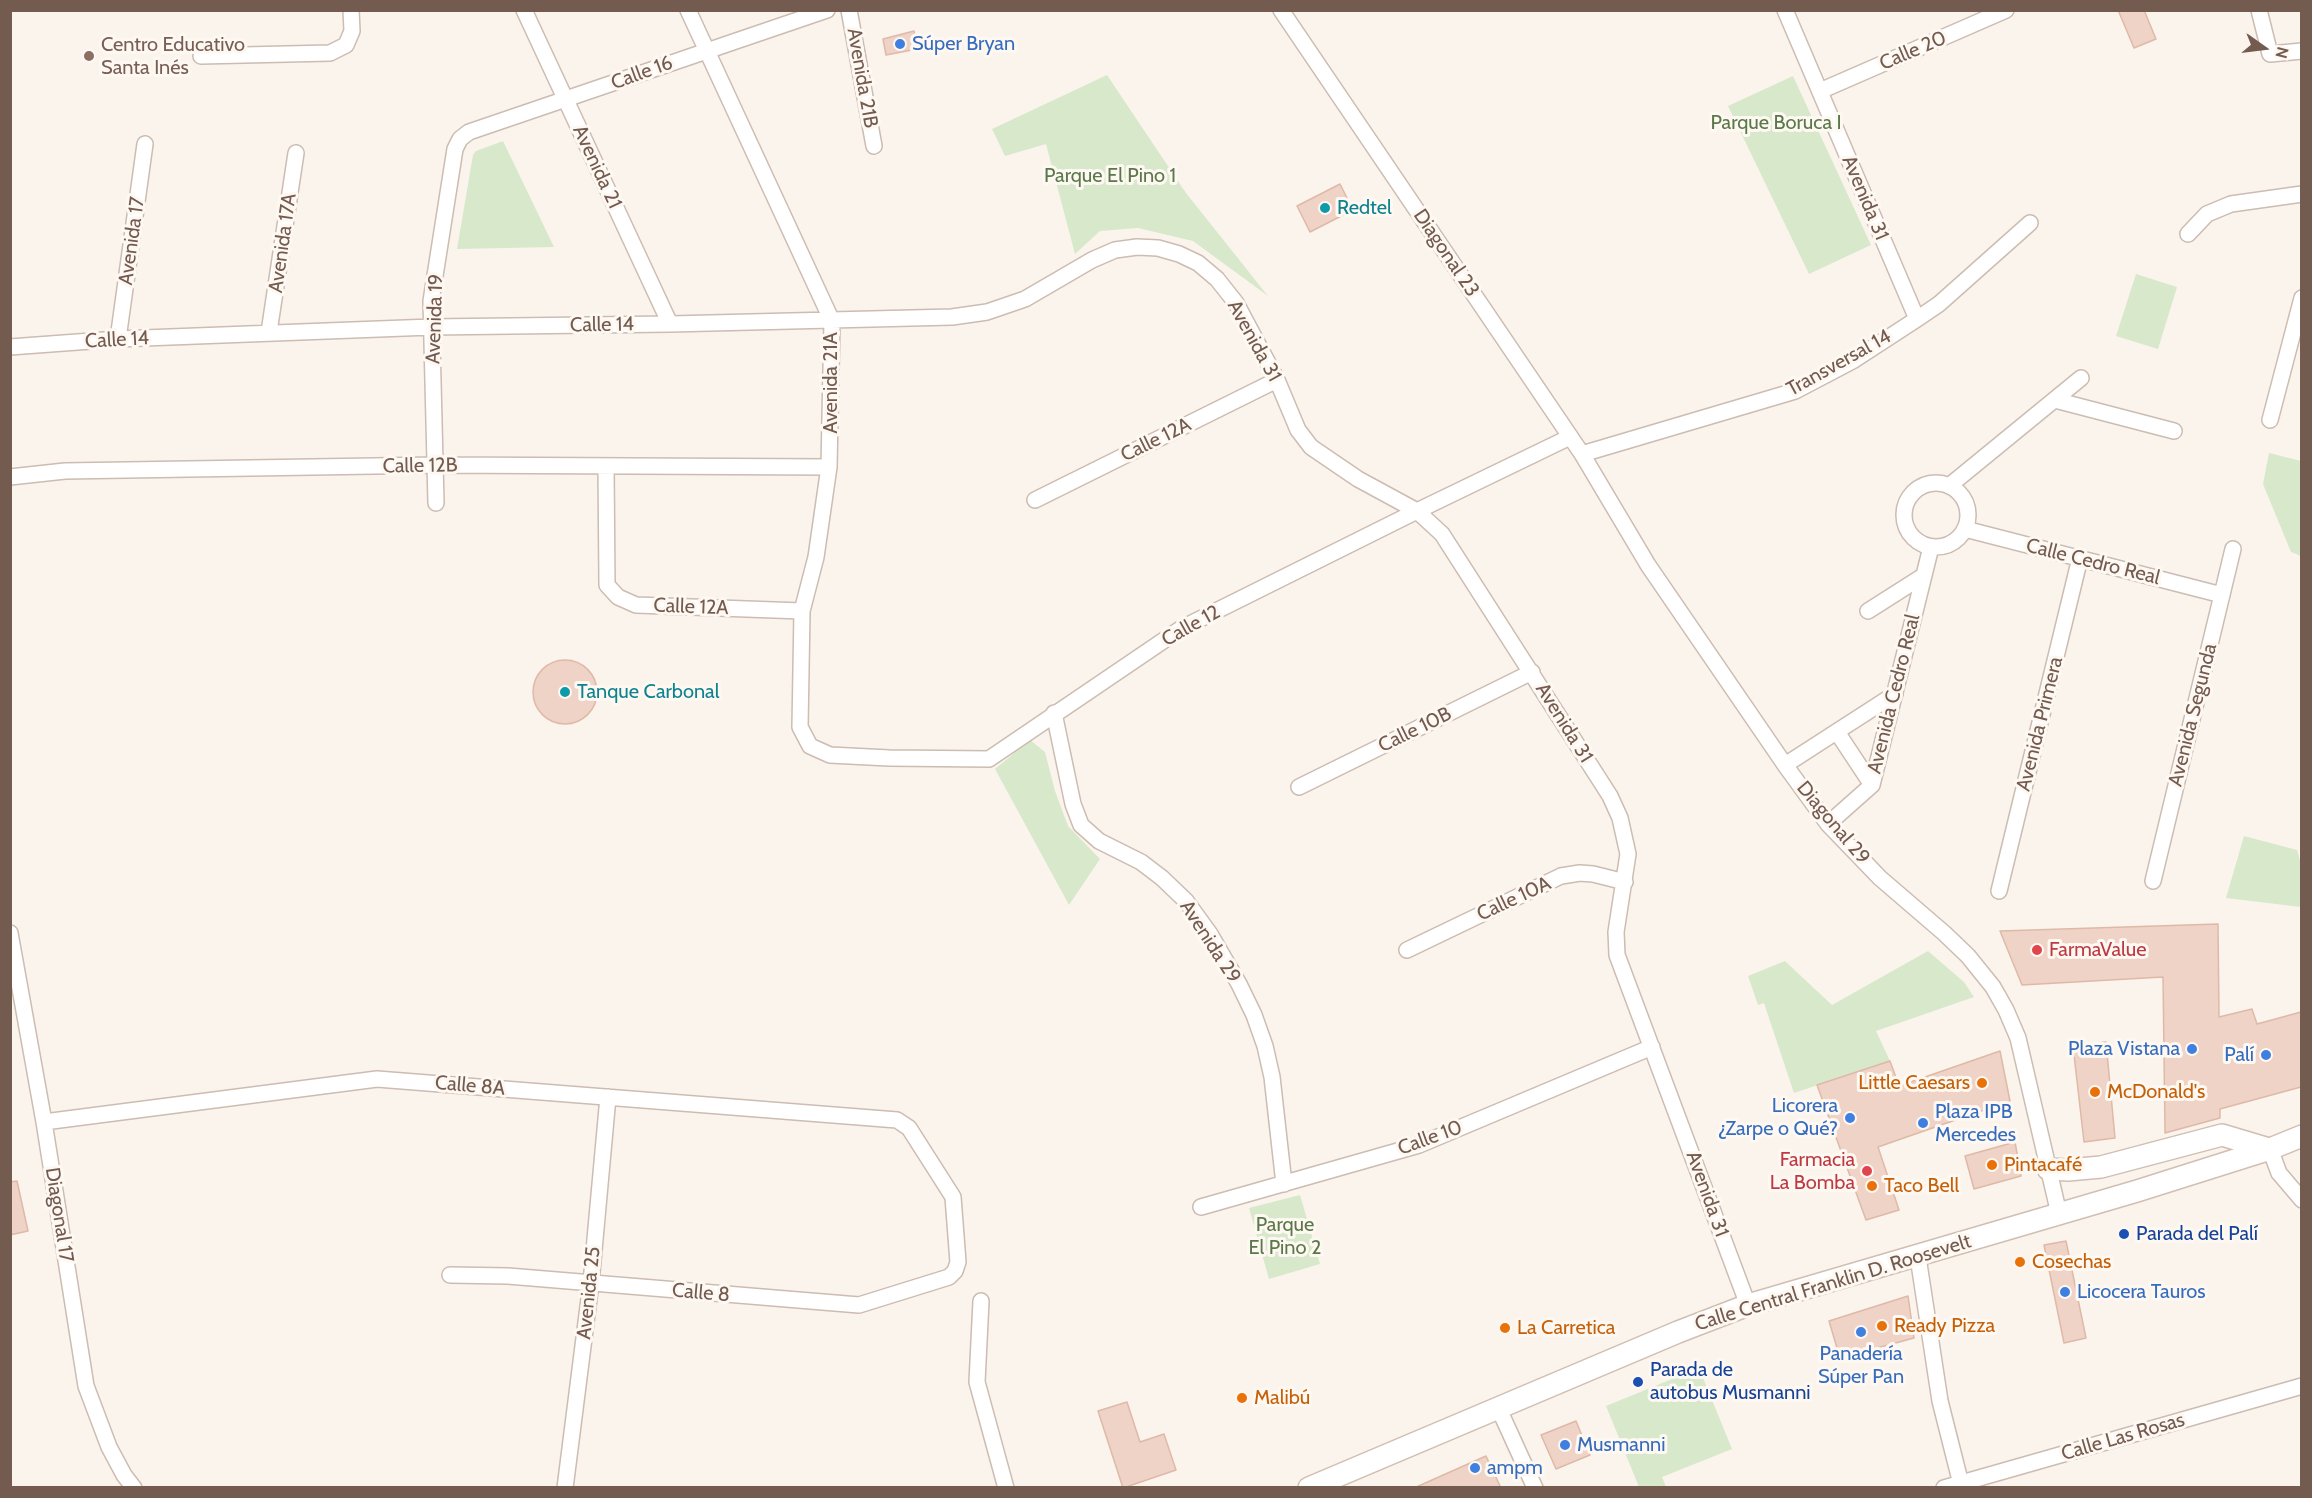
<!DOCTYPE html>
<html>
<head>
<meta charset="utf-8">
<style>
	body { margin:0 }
	#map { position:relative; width:2312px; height:1498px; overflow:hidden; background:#fbf4ec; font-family:Cabin,sans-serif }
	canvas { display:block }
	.frame { position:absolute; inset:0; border:12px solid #745b50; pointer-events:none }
	.north { position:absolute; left:2234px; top:18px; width:60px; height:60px; -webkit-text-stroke:4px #fef8f2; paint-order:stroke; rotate:104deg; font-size:16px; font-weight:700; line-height:24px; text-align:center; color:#745b50 }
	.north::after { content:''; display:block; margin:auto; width:21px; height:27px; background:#745b50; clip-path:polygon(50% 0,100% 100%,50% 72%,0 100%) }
</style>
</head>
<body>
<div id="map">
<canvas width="2312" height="1498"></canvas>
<div class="frame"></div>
<div class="north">N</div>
</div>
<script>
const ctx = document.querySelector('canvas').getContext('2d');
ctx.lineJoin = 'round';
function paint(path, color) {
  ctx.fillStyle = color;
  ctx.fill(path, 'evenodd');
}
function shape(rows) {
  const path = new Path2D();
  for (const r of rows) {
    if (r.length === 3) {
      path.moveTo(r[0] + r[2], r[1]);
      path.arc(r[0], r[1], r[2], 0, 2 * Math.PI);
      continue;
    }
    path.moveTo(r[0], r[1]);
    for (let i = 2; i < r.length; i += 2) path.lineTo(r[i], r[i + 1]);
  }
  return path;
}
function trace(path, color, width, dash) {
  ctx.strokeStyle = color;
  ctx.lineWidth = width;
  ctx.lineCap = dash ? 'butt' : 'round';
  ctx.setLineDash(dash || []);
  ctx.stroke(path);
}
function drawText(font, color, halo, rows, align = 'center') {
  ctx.font = font + ' Cabin,sans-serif';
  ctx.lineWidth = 6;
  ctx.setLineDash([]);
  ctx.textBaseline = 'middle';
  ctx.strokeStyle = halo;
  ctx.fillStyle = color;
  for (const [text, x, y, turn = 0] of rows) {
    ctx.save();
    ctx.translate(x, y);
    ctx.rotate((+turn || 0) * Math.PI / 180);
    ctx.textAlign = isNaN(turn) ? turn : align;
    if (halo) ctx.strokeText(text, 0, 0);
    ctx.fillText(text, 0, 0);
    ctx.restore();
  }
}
const green = shape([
	[1107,75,1186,193,1268,296,1193,241,1138,228,1100,231,1075,254,1046,144,1005,156,992,129],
	[1793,76,1871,245,1809,274,1728,106],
	[503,141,554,247,457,249,473,155,476,151],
	[2136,274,2177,287,2158,349,2116,336],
	[2269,453,2301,461,2301,556,2291,552,2263,484],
	[1030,740,1045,752,1055,791,1068,826,1100,859,1069,905,995,769],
	[2244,836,2297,850,2301,864,2301,907,2226,898],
	[1928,951,1964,982,1974,997,1876,1031,1890,1061,1794,1093,1764,1003,1758,1005,1748,976,1785,961,1832,1005],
	[1300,1195,1320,1264,1269,1279,1249,1208],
	[1699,1368,1732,1449,1662,1477,1666,1487,1639,1487,1606,1406]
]);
const building = shape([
	[2118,10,2144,10,2156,39,2134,48,2118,10],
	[914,31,917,49,886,55,883,39,914,31],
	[1340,184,1353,210,1310,232,1297,206,1340,184],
	[565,692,32],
	[2218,924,2219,1017,2252,1009,2257,1024,2301,1012,2301,1087,2220,1109,2220,1118,2165,1133,2163,977,2022,985,2000,931,2218,924],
	[2106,1042,2115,1138,2084,1142,2073,1046,2106,1042],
	[2000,1051,2010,1101,1878,1147,1899,1210,1866,1220,1817,1085,1890,1061,1899,1086,2000,1051],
	[2015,1142,2021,1176,1974,1189,1965,1156,2015,1142],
	[17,1181,28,1231,10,1235,10,1182,17,1181],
	[2066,1241,2086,1338,2064,1343,2044,1245,2066,1241],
	[1908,1296,1914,1338,1840,1358,1829,1321,1908,1296],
	[1127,1402,1140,1442,1164,1434,1176,1470,1123,1488,1098,1411,1127,1402],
	[1576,1421,1590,1455,1556,1469,1541,1435,1576,1421],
	[1486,1456,1501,1488,1414,1488,1486,1456]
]);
const minor = shape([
	[524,10,670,324],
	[688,10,832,321,829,467,816,557,802,611,800,727,810,746,830,755,889,758,989,759,1182,628,1417,511,1570,437],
	[849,10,874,146],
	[1281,10,1582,454,1648,565,1785,765,1828,824,1880,878,1944,933,1968,956,1993,987,2006,1010,2018,1038,2059,1214],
	[1785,10,1917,319],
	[2259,10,2270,54,2302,51],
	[201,56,330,53,346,45,352,31,351,10],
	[1820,91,2006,10],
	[2188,234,2207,214,2231,204,2302,194],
	[269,332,296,153],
	[118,339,145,144],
	[10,347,118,339,431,327,670,324,952,317,987,312,1025,299,1092,260,1115,250,1137,247,1158,248,1179,254,1198,263,1217,279,1236,303,1277,380,1298,430,1311,447,1358,479,1417,511,1442,534,1610,796,1620,818,1628,854,1616,932,1617,955,1748,1305],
	[2055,400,2174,431],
	[2270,420,2302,298],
	[1582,454,1795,391,1854,360,1917,319,1939,304,2030,223],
	[606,466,607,585,618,597,636,605,802,611],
	[10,477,65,471,436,465,829,467],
	[1936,515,32],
	[1949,486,2081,378],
	[1035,500,1277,380],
	[436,503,431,301,455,149,460,139,469,132,827,10],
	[1965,529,2222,595],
	[1868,611,1923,576],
	[1054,713,1073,804,1081,825,1099,841,1141,862,1162,878,1186,901,1210,934,1239,984,1254,1015,1265,1046,1272,1077,1284,1184],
	[1837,732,1872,785],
	[1785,765,1895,694],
	[1299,787,1532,672],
	[1828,824,1872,785,1931,547],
	[2153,881,2233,549],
	[1999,891,2080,558],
	[10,933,44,1122,86,1386,109,1447,124,1475,134,1488],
	[1407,950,1561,876,1580,873,1593,874,1625,882],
	[44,1122,377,1079,897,1120,909,1128,953,1197,958,1262,955,1271,949,1277,859,1305,508,1276,450,1275],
	[2270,1149,2279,1173,2302,1200],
	[1201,1207,1419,1145,1652,1047],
	[1918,1257,1940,1401,1962,1488],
	[981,1301,977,1382,1006,1488],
	[1499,1409,1535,1488],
	[565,1488,591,1283,608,1097],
	[1944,1488,2302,1386]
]);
const secondary = shape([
	[2048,1169,2068,1170,2101,1167,2222,1135,2269,1149],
	[1309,1488,1678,1332,1748,1305,2137,1191,2270,1149,2302,1136]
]);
const markers = [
	[900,44,6,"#3f7fe0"],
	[89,56,6,"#8d6e63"],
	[1325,208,6,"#0f9aa8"],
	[565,692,6,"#0f9aa8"],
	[2037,950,6,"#e0444e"],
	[2192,1049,6,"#3f7fe0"],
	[2266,1055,6,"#3f7fe0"],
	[1982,1083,6,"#e8710a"],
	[2095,1092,6,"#e8710a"],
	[1850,1118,6,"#3f7fe0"],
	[1923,1123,6,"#3f7fe0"],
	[1992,1165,6,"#e8710a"],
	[1867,1171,6,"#e0444e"],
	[1872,1186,6,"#e8710a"],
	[2124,1234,6,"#1a4fb4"],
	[2020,1262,6,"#e8710a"],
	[2065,1292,6,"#3f7fe0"],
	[1882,1326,6,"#e8710a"],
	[1505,1328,6,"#e8710a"],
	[1861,1332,6,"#3f7fe0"],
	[1638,1382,6,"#1a4fb4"],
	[1242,1398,6,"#e8710a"],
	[1565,1445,6,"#3f7fe0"],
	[1475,1468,6,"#3f7fe0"]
];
const shopNames = [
	["Súper Bryan",912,44],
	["Plaza Vistana",2180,1049,"right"],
	["Palí",2254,1055,"right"],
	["Licorera",1838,1106,"right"],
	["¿Zarpe o Qué?",1838,1129,"right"],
	["Plaza IPB",1935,1112],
	["Mercedes",1935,1135],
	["Licocera Tauros",2077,1292],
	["Panadería",1861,1354,"center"],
	["Súper Pan",1861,1377,"center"],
	["Musmanni",1577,1445],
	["ampm",1487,1468]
];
const educationNames = [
	["Centro Educativo",101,45],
	["Santa Inés",101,68]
];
const streetNames = [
	["Calle 20",1913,51,-23],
	["Calle 16",642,73,-20],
	["Avenida 21B",862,78,80],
	["Avenida 21",597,167,65],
	["Avenida 31",1865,198,67],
	["Avenida 17",132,241,-82],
	["Avenida 17A",283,243,-82],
	["Diagonal 23",1446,253,56],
	["Avenida 19",435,319,-88],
	["Calle 14",602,325,-1],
	["Calle 14",117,340,-3],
	["Avenida 31",1254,341,61],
	["Transversal 14",1839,363,-29],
	["Avenida 21A",831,383,-90],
	["Calle 12A",1156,440,-26],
	["Calle 12B",420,466,-1],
	["Calle Cedro Real",2093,562,14],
	["Calle 12A",691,607,2],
	["Calle 12",1191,626,-29],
	["Avenida Cedro Real",1894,694,-76],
	["Avenida Segunda",2193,715,-76],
	["Avenida 31",1564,723,58],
	["Avenida Primera",2040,724,-76],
	["Calle 10B",1415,730,-26],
	["Diagonal 29",1833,823,50],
	["Calle 10A",1514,899,-25],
	["Avenida 29",1210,942,57],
	["Calle 8A",470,1086,5],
	["Calle 10",1430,1138,-20],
	["Avenida 31",1707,1194,70],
	["Diagonal 17",59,1215,81],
	["Calle Central Franklin D. Roosevelt",1833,1283,-17],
	["Avenida 25",589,1293,-84],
	["Calle 8",701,1293,5],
	["Calle Las Rosas",2123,1437,-16]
];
const parkNames = [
	["Parque Boruca I",1776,123],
	["Parque El Pino 1",1110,176],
	["Parque",1285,1225],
	["El Pino 2",1285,1248]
];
const cultureNames = [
	["Redtel",1337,208],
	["Tanque Carbonal",577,692]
];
const healthNames = [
	["FarmaValue",2049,950],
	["Farmacia",1855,1160,"right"],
	["La Bomba",1855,1183,"right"]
];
const foodNames = [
	["Little Caesars",1970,1083,"right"],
	["McDonald's",2107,1092],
	["Pintacafé",2004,1165],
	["Taco Bell",1884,1186],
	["Cosechas",2032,1262],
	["Ready Pizza",1894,1326],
	["La Carretica",1517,1328],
	["Malibú",1254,1398]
];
const transitNames = [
	["Parada del Palí",2136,1234],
	["Parada de",1650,1370],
	["autobus Musmanni",1650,1393]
];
paint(green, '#d8e8cb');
paint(building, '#eed3c6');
trace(building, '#dfb9a8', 1.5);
trace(minor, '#ccbcb2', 18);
trace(secondary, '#d1beb2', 24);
trace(minor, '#fff', 15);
trace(secondary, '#fff', 21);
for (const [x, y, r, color] of markers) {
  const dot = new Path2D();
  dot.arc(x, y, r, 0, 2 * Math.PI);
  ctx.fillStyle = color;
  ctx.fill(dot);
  trace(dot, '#fef8f2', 2);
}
drawText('20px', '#366cbe', '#fef8f2', shopNames, 'left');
drawText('20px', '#785e54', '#fef8f2', educationNames, 'left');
drawText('20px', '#745b50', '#fef8f2', streetNames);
drawText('20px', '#5a7849', '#fef8f2', parkNames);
drawText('20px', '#0d838f', '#fef8f2', cultureNames, 'left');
drawText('20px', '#be3a42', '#fef8f2', healthNames, 'left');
drawText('20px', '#c56008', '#fef8f2', foodNames, 'left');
drawText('20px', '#164399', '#fef8f2', transitNames, 'left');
</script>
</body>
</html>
